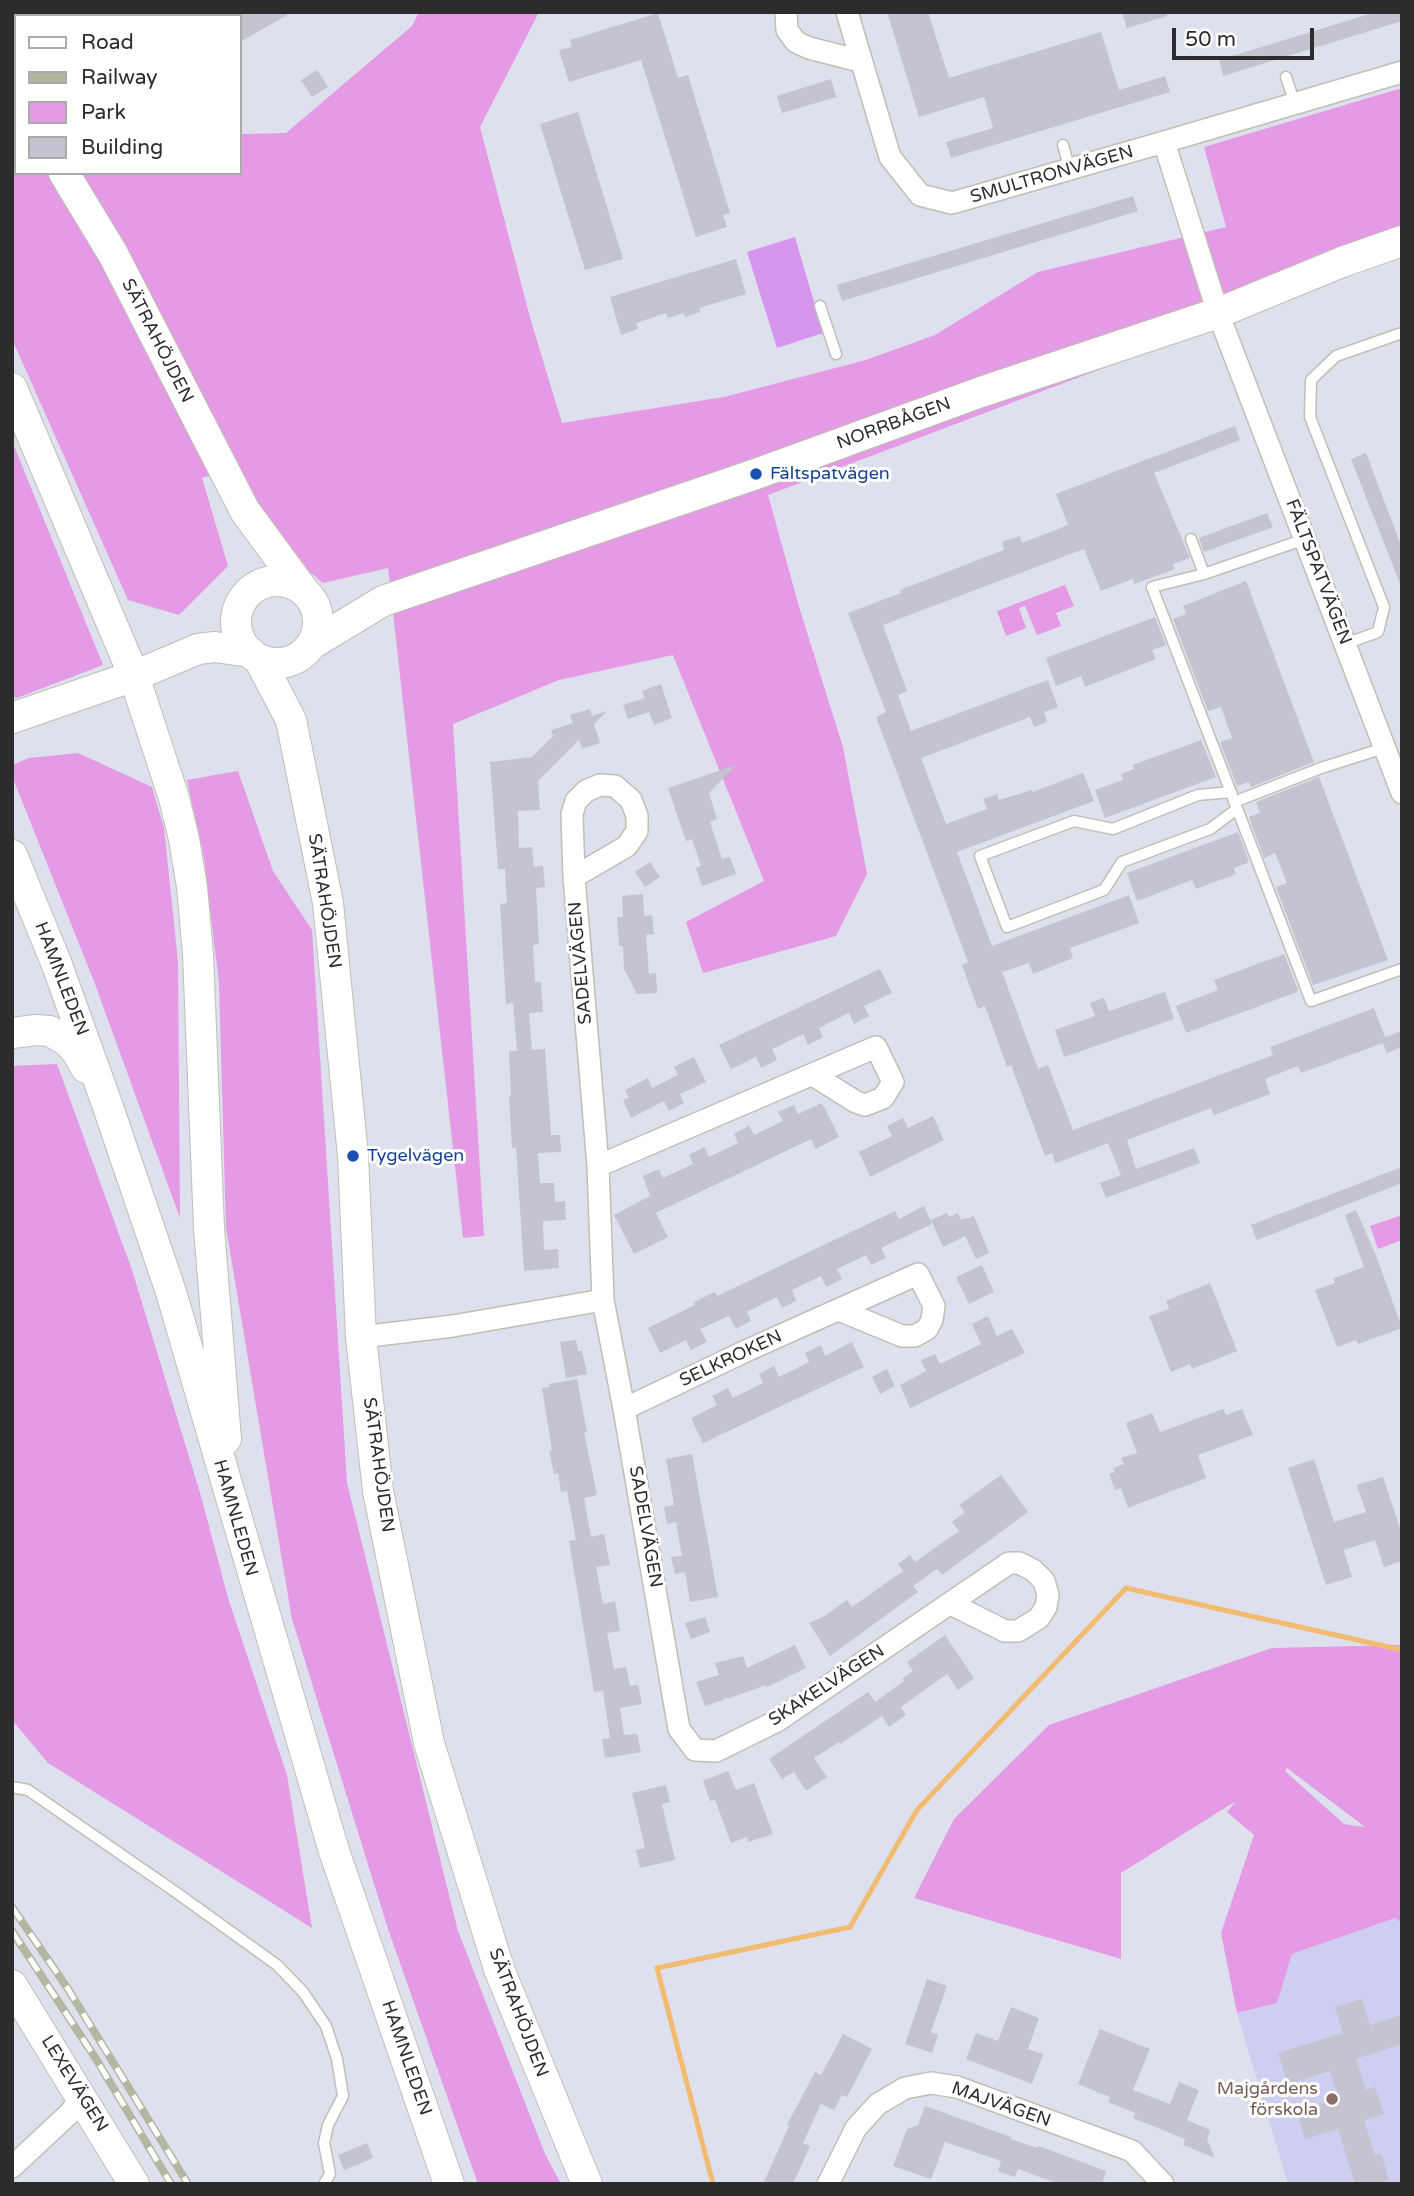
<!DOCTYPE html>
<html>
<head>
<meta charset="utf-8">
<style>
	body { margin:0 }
	#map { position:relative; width:1414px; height:2196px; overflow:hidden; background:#dee0ee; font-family:"Varela Round",sans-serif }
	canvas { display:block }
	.frame { position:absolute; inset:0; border:14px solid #2c2c2c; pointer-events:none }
	.legend { position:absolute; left:14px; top:14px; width:228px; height:161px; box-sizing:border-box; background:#fff; border:2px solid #ababab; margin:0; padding:9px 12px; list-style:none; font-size:21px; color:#2c2c2c }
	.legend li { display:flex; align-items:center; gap:14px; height:35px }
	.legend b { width:35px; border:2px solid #ababab }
	.scale { position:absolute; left:1172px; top:28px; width:142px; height:32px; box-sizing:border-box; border:4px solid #2c2c2c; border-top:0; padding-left:9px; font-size:21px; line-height:24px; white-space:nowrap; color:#2c2c2c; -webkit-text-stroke:5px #fff; paint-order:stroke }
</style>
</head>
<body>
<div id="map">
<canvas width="1414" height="2196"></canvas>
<div class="frame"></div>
<ul class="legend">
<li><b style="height:9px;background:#fff"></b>Road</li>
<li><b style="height:9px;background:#b3b7a1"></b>Railway</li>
<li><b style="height:19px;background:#e49ae5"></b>Park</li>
<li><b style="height:19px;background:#c3c4d0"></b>Building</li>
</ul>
<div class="scale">50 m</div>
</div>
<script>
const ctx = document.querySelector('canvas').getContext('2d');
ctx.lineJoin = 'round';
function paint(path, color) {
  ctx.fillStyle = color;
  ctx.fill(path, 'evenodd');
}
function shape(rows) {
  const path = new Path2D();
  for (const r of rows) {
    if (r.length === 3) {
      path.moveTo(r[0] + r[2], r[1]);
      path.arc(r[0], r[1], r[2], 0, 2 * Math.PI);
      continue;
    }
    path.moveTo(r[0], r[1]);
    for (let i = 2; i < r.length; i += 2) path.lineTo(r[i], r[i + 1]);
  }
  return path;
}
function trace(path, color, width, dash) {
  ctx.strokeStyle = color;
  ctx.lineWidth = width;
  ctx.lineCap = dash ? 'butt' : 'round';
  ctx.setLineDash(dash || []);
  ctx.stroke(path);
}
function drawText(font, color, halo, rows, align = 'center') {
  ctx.font = font + ' "Varela Round",sans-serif';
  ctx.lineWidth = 6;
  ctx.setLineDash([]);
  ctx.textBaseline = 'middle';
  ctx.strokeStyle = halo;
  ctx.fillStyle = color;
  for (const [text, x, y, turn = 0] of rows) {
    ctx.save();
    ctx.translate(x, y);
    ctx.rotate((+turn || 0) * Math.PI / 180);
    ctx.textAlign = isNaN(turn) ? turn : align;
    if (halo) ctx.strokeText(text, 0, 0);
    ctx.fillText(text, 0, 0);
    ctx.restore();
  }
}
const education = shape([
	[1395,1918,1402,1923,1402,2184,1288,2184,1237,2013,1277,2003,1292,1954]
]);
const green = shape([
	[12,12,77,12,80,16,16,16,16,173,240,173,240,134,286,133,412,26,419,12,539,12,480,127,531,321,562,423,724,397,866,360,935,335,1038,272,1226,227,1204,147,1402,88,1402,255,768,495,800,610,843,747,867,874,836,936,703,973,686,922,764,881,673,655,559,680,453,724,484,1236,463,1238,388,568,323,583,287,553,238,467,202,478,228,566,179,615,128,600,12,339],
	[12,441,103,665,17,698,12,696],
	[1065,585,1074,606,1056,613,1061,626,1037,635,1025,606,1019,608,1026,628,1006,636,997,611],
	[78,753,152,787,164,828,178,962,180,1218,95,984,12,776,12,765,29,758],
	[238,771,273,871,312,930,347,1483,458,1931,545,2154,561,2184,478,2184,388,1929,292,1619,226,1228,219,983,204,858,187,780],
	[57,1064,132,1270,201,1496,228,1598,287,1775,312,1928,48,1763,12,1720,12,1066],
	[1402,1215,1402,1240,1378,1249,1370,1226],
	[1402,1645,1402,1923,1395,1918,1292,1954,1277,2003,1237,2013,1221,1933,1254,1835,1227,1812,1236,1801,1121,1873,1121,1959,914,1898,954,1819,1049,1725,1272,1648],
	[1287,1768,1365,1827,1344,1824,1285,1771]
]);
const pitch = shape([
	[795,237,823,333,777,348,747,252]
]);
const stream = shape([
	[713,2184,657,1968,850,1927,917,1810,1126,1588,1402,1650]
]);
const building = shape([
	[240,12,292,12,240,42],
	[887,12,928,12,949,78,1101,32,1119,90,1165,76,1170,92,951,158,946,142,993,128,984,97,919,117],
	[1122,12,1167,12,1167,16,1127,28],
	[1376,12,1402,12,1402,21,1223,76,1219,60],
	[658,13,678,78,688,75,730,213,723,215,727,227,696,237,641,60,569,82,559,50,572,47,570,40],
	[317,70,328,87,312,97,301,80],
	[831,79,836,97,782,113,777,96],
	[578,112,623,259,585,270,540,124],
	[1133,196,1138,211,842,301,837,285],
	[736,259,746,294,699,308,700,312,685,317,684,313,668,318,666,313,636,323,638,329,621,335,610,297],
	[1235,426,1240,440,1154,473,1190,558,1173,564,1175,569,1134,584,1133,579,1101,591,1084,549,883,625,907,691,898,695,911,731,1048,680,1058,707,1044,712,1047,722,1034,727,1030,717,921,758,946,824,987,809,983,799,997,794,999,800,1032,790,1032,792,1083,773,1094,801,957,852,992,946,1129,895,1139,923,1070,948,1073,958,1033,974,1029,963,1002,972,1038,1069,1048,1065,1073,1130,1273,1055,1270,1047,1374,1008,1385,1037,1402,1031,1402,1047,1387,1053,1383,1043,1301,1073,1298,1066,1265,1079,1270,1094,1214,1115,1211,1108,1127,1140,1136,1169,1194,1148,1200,1163,1106,1198,1100,1183,1121,1175,1108,1143,1059,1162,1055,1163,1052,1153,1045,1156,1011,1065,1007,1067,985,1006,978,1009,962,965,968,962,876,717,886,712,848,613,901,593,900,590,1004,550,1002,542,1019,536,1022,543,1068,525,1056,494],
	[1366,453,1402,548,1402,589,1351,459],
	[1267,513,1273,527,1204,552,1199,538],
	[1246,581,1314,762,1251,787,1249,782,1237,786,1220,742,1232,738,1221,707,1208,711,1173,619,1186,614,1183,606],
	[1155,617,1166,645,1152,650,1156,659,1085,687,1081,676,1056,686,1046,658],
	[661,684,672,718,654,725,649,712,628,719,623,705,645,698,642,691],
	[590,709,592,716,607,711,594,724,600,743,582,749,579,740,538,781,540,810,518,811,519,848,532,847,534,867,543,866,545,887,536,888,539,944,533,945,535,982,541,982,543,1012,529,1013,532,1050,545,1049,551,1135,560,1135,561,1152,538,1153,540,1183,554,1183,555,1202,565,1201,566,1220,543,1221,544,1250,558,1249,559,1268,524,1271,516,1147,512,1148,509,1096,511,1096,509,1051,517,1051,513,1003,506,1004,500,904,507,903,505,869,498,869,490,762,532,757,553,736,551,730,573,723,570,715],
	[1201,740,1216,777,1105,818,1095,790,1123,780,1121,774,1134,769,1133,765],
	[736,765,709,793,717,819,710,822,722,859,730,857,736,874,702,886,696,868,701,866,692,839,686,841,668,788],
	[1319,777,1388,960,1313,985,1276,887,1287,883,1275,853,1264,858,1249,817,1260,813,1256,802],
	[1238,832,1249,862,1234,868,1236,874,1196,889,1192,880,1137,901,1127,873],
	[650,862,660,877,645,887,635,872],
	[643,894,644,916,652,915,654,934,646,935,649,974,656,973,657,993,637,994,624,969,623,946,619,946,617,917,623,917,622,896],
	[1284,954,1298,990,1297,992,1186,1033,1176,1006,1218,990,1214,980],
	[880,969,892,993,864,1006,869,1016,854,1024,849,1013,819,1028,823,1037,808,1045,803,1034,772,1049,777,1060,761,1068,756,1057,731,1069,719,1045],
	[1165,992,1174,1019,1064,1057,1055,1030,1095,1016,1090,1003,1104,998,1109,1011],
	[694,1057,706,1082,680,1094,684,1103,669,1111,664,1101,631,1118,623,1100,629,1098,625,1090,648,1078,652,1088,678,1075,674,1067],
	[822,1103,839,1137,816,1149,811,1139,656,1213,668,1237,634,1254,614,1215,650,1196,643,1176,659,1169,663,1178,693,1164,689,1155,704,1147,709,1157,738,1143,734,1134,749,1126,754,1135,783,1121,778,1112,794,1105,798,1114],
	[933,1116,944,1140,870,1177,859,1152,892,1136,887,1126,903,1118,908,1128],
	[1402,1167,1402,1183,1257,1240,1251,1225],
	[924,1206,932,1224,881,1248,886,1258,871,1265,866,1255,837,1269,842,1279,826,1287,821,1276,792,1290,796,1301,782,1308,777,1297,747,1312,751,1321,736,1329,729,1316,700,1329,707,1342,691,1350,686,1340,660,1353,648,1328,695,1305,694,1302,715,1292,717,1296,895,1211,899,1219],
	[1356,1210,1377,1258,1402,1328,1358,1344,1356,1340,1337,1347,1315,1290,1335,1283,1334,1278,1364,1267,1345,1215],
	[947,1213,949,1217,958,1213,961,1220,974,1216,989,1253,976,1259,965,1236,943,1247,931,1220],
	[982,1265,994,1292,969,1304,956,1277],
	[1210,1283,1237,1351,1192,1369,1190,1364,1171,1372,1149,1316,1169,1309,1166,1301],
	[988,1316,997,1336,1012,1329,1025,1353,910,1408,900,1385,926,1371,921,1360,935,1354,940,1364,981,1344,972,1324],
	[576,1340,578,1351,582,1351,587,1374,566,1378,560,1342],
	[852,1342,864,1367,703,1443,691,1418,717,1405,712,1396,728,1388,733,1398,763,1383,759,1374,774,1366,779,1377,809,1362,805,1353,821,1345,825,1356],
	[887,1369,895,1386,880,1394,872,1377],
	[577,1379,587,1432,584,1432,597,1495,584,1498,591,1537,604,1534,610,1565,596,1567,603,1604,615,1601,620,1631,607,1633,614,1669,626,1667,630,1686,638,1685,642,1704,620,1708,624,1735,637,1734,641,1752,605,1758,602,1739,610,1738,603,1691,594,1692,569,1541,576,1540,567,1491,561,1492,558,1473,554,1474,549,1450,552,1450,542,1388,550,1387,549,1384],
	[1223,1409,1226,1415,1242,1409,1253,1435,1198,1455,1206,1478,1128,1508,1121,1488,1115,1490,1109,1474,1115,1472,1113,1468,1124,1464,1121,1458,1137,1453,1126,1423,1152,1413,1160,1432],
	[692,1454,718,1597,690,1602,685,1572,675,1574,671,1557,682,1556,676,1522,667,1524,664,1507,674,1505,666,1459],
	[1314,1459,1334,1522,1366,1512,1357,1485,1383,1477,1402,1534,1402,1561,1384,1567,1375,1540,1344,1550,1352,1577,1326,1585,1288,1468],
	[1001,1475,1028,1512,942,1575,937,1569,913,1586,918,1592,830,1656,809,1623,823,1617,847,1600,852,1607,903,1571,898,1564,910,1555,915,1562,959,1531,952,1522,965,1512,959,1505],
	[705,1617,710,1632,691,1639,685,1623],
	[945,1635,974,1678,958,1690,947,1674,901,1707,906,1715,889,1727,882,1716,840,1744,839,1742,814,1758,827,1777,806,1791,794,1772,782,1779,769,1759,868,1692,875,1702,904,1681,902,1679,913,1671,907,1662],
	[795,1645,806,1668,767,1687,766,1685,727,1699,726,1697,723,1700,705,1706,696,1682,719,1675,715,1663,743,1656,747,1668],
	[728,1771,736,1790,754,1783,773,1834,748,1842,747,1837,731,1843,715,1800,710,1801,703,1781],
	[666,1785,670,1802,662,1804,675,1860,640,1868,636,1850,645,1848,632,1793],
	[927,1979,947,1986,931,2032,938,2035,932,2053,905,2044],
	[1362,1999,1370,2025,1402,2015,1402,2044,1356,2059,1366,2090,1375,2087,1384,2114,1364,2120,1375,2155,1381,2153,1389,2180,1377,2184,1355,2184,1338,2129,1305,2139,1297,2112,1339,2099,1330,2071,1288,2084,1278,2053,1343,2033,1335,2007],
	[1011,2007,1039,2018,1028,2049,1043,2054,1032,2084,966,2059,976,2033,998,2041],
	[1100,2029,1150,2049,1133,2090,1170,2104,1179,2082,1199,2090,1187,2120,1210,2130,1207,2139,1215,2158,1183,2145,1185,2139,1133,2118,1135,2113,1108,2102,1110,2097,1078,2084],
	[843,2034,872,2049,847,2097,842,2095,834,2110,821,2104,803,2143,810,2146,793,2184,763,2184,789,2126,787,2125,815,2072,821,2075],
	[925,2106,1011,2137,1010,2139,1038,2148,1039,2146,1106,2171,1102,2184,1059,2184,1018,2169,1015,2177,998,2171,1001,2161,945,2142,931,2179,893,2166,907,2129,918,2125],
	[367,2143,373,2158,344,2170,338,2155]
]);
const lane = shape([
	[1286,77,1295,104],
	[1063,145,1070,170],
	[820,306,836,354],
	[1191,539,1204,574],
	[1305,539,1204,574,1152,587,1311,1001,1402,969],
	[1345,644,1378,632,1384,607,1310,417,1311,380,1336,356,1402,333],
	[1231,792,1198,795,1113,829,1074,821,980,856,1007,927,1104,890,1122,862,1210,829,1237,809],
	[1234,802,1321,768,1384,748],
	[12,1787,28,1790,177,1893,277,1965,303,1992,326,2026,337,2059,343,2096,328,2125,324,2143,330,2174,324,2184]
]);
const street = shape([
	[786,12,787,30,796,42,809,48,860,61],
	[847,12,890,157,920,195,952,203,1164,142],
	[169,16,175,12],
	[1402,72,1164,142,1218,313,1402,793],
	[574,877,627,846,637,831,637,816,631,800,615,786,600,785,586,791,576,801,572,814,574,877,598,1166,603,1300,624,1409,679,1729,695,1750,716,1751,777,1721,1009,1563,1019,1563,1033,1570,1044,1581,1048,1595,1046,1607,1039,1618,1018,1631,1005,1631,951,1604],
	[598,1166,876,1047,893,1082,883,1098,865,1105,856,1102,813,1075],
	[361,1337,453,1326,603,1300],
	[624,1409,748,1350,918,1274,934,1306,932,1320,927,1329,915,1336,902,1336,839,1310],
	[12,2167,70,2113,82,2096],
	[828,2184,856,2128,878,2104,905,2088,931,2083,957,2087,1132,2151,1163,2184]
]);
const secondary = shape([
	[12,91,16,96],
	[64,173,113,254,245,511,303,590],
	[12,388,134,676,174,798,184,839,192,887,198,954,209,1228,226,1439],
	[277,622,41],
	[312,644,383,601,756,474,981,392,1218,313,1342,262,1402,241],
	[259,659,291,720,328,903,353,1156,361,1337,378,1491,429,1743,499,1969,587,2184],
	[12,718,134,676,198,649,215,647,250,652],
	[12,855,57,965,107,1104,171,1292,334,1851,449,2184],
	[12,1033,36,1030,50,1031,67,1041,76,1051,86,1068],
	[12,1985,134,2184]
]);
const rail = shape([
	[12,1907,68,1989,188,2184],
	[12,1931,96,2059,171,2184]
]);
const markers = [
	[756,474,7,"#1a4fb4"],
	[353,1156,7,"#1a4fb4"],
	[1332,2099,7,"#8d6e63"]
];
const streetNames = [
	["SMULTRONVÄGEN",1052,175,-16],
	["SÄTRAHÖJDEN",157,341,63],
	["NORRBÅGEN",894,424,-20],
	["FÄLTSPATVÄGEN",1318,572,69],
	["SÄTRAHÖJDEN",324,901,81],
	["SADELVÄGEN",581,963,-95],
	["HAMNLEDEN",61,979,69],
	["SELKROKEN",731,1359,-25],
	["SÄTRAHÖJDEN",378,1465,82],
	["HAMNLEDEN",235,1518,74],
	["SADELVÄGEN",645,1527,80],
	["SKAKELVÄGEN",827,1686,-33],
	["SÄTRAHÖJDEN",518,2013,69],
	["HAMNLEDEN",406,2058,71],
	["LEXEVÄGEN",74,2084,58],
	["MAJVÄGEN",1001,2105,19]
];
const transitNames = [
	["Fältspatvägen",770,474],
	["Tygelvägen",367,1156]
];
const educationNames = [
	["Majgårdens",1318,2089],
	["förskola",1318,2110]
];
paint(education, '#cecef0');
paint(green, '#e49ae5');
paint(pitch, '#d696ed');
trace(stream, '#f2bc70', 5);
paint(building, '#c3c4d0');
trace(lane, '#bec0b2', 13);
trace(street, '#bec0b2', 24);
trace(secondary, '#bec0b2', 32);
trace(lane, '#fff', 10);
trace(street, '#fff', 21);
trace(secondary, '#fff', 30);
trace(rail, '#b3b7a1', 8);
trace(rail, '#fff', 5, [16]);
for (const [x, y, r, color] of markers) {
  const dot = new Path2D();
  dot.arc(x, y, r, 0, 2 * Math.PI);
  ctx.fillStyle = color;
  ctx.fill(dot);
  trace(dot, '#fff', 2.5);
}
drawText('18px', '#2c2c2c', '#fff', streetNames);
drawText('18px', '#164399', '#fff', transitNames, 'left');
drawText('18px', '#785e54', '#fff', educationNames, 'right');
</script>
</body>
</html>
